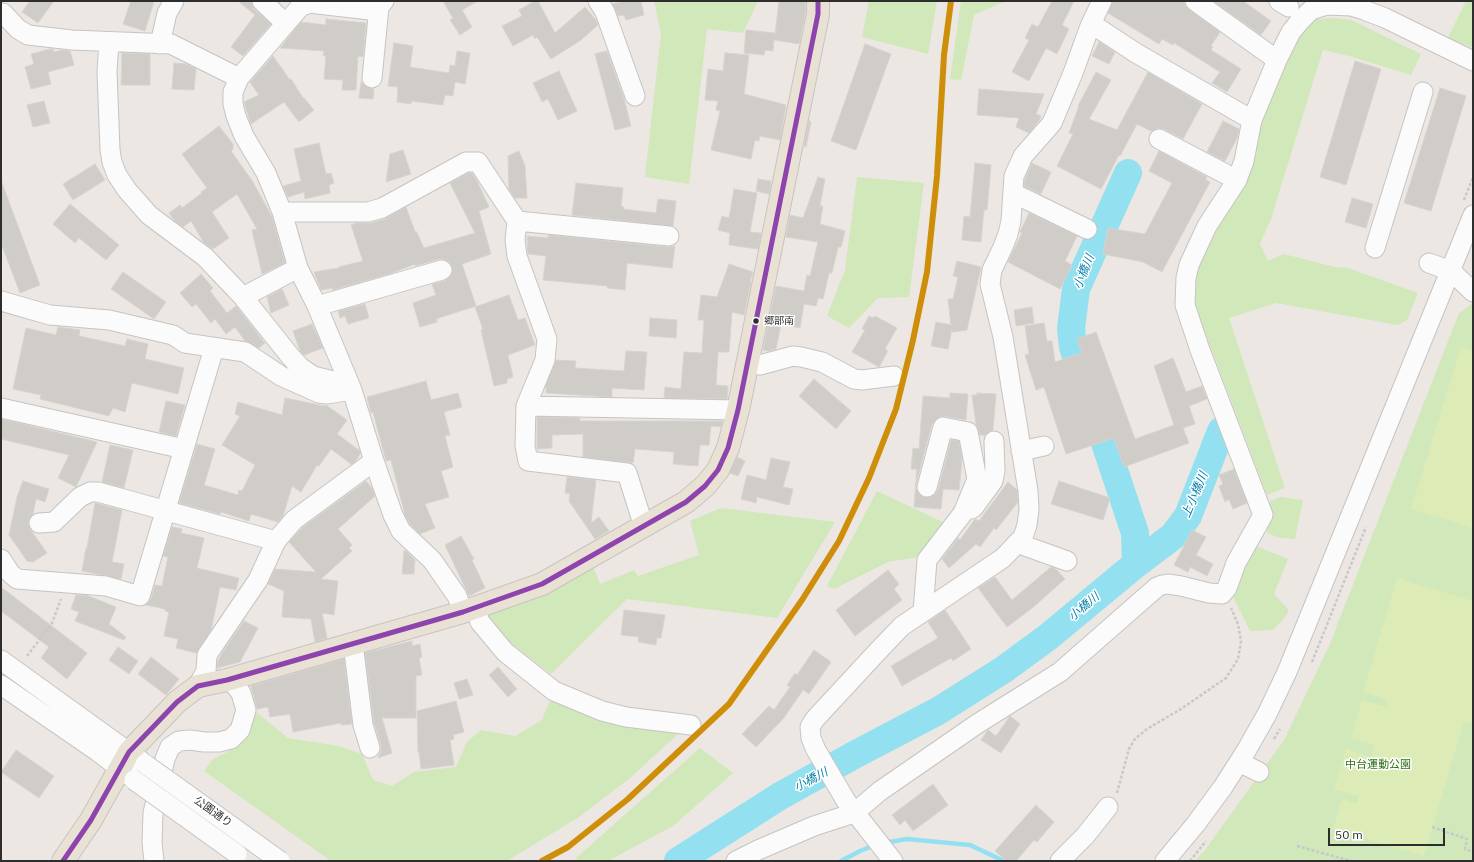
<!DOCTYPE html>
<html>
<head>
<meta charset="utf-8">
<style>
	body { margin:0 }
	#map { position:relative; width:1474px; height:862px; overflow:hidden; background:#ece7e2; font-family:"IBM Plex Sans",sans-serif }
	canvas { display:block }
	.frame { position:absolute; inset:0; border:2px solid #2d2d2d; pointer-events:none }
	.scale { position:absolute; left:1328px; top:828px; width:117px; height:18px; box-sizing:border-box; border:2px solid #2d2d2d; border-top:0; padding-left:5px; font-size:12px; line-height:14px; white-space:nowrap; color:#2d2d2d; -webkit-text-stroke:3px #fff; paint-order:stroke }
</style>
</head>
<body>
<div id="map">
<canvas width="1474" height="862"></canvas>
<div class="frame"></div>
<div class="scale">50 m</div>
</div>
<script>
const ctx = document.querySelector('canvas').getContext('2d');
ctx.lineJoin = 'round';
function paint(path, color) {
  ctx.fillStyle = color;
  ctx.fill(path, 'evenodd');
}
function shape(rows) {
  const path = new Path2D();
  for (const r of rows) {
    path.moveTo(r[0], r[1]);
    for (let i = 2; i < r.length; i += 2) path.lineTo(r[i], r[i + 1]);
  }
  return path;
}
function trace(path, color, width, dash) {
  ctx.strokeStyle = color;
  ctx.lineWidth = width;
  ctx.lineCap = dash ? 'butt' : 'round';
  ctx.setLineDash(dash || []);
  ctx.stroke(path);
}
function drawText(font, color, halo, rows, align = 'center') {
  ctx.font = font + ' "IBM Plex Sans","Noto Sans JP",sans-serif';
  ctx.lineWidth = 3;
  ctx.setLineDash([]);
  ctx.textBaseline = 'middle';
  ctx.strokeStyle = halo;
  ctx.fillStyle = color;
  for (const [text, x, y, turn = 0] of rows) {
    ctx.save();
    ctx.translate(x, y);
    ctx.rotate((+turn || 0) * Math.PI / 180);
    ctx.textAlign = isNaN(turn) ? turn : align;
    if (halo) ctx.strokeText(text, 0, 0);
    ctx.fillText(text, 0, 0);
    ctx.restore();
  }
}
const green = shape([
	[654,1,758,1,743,33,707,29,689,184,645,177,661,34],
	[869,1,937,1,928,54,862,37],
	[961,1,1006,1,974,15,961,80,950,79],
	[1466,1,1473,1,1473,48,1448,38],
	[1334,18,1351,20,1421,54,1411,75,1349,56,1323,50,1271,219,1260,244,1268,261,1284,254,1335,267,1348,268,1418,293,1407,320,1398,325,1276,303,1229,318,1285,488,1267,495,1195,306,1191,280,1295,36,1315,19],
	[857,177,924,183,909,297,878,298,849,328,827,316,845,270],
	[1472,304,1473,861,1195,861,1205,850,1284,740,1329,646,1459,313],
	[877,491,945,523,924,556,888,562,834,589,827,586],
	[1280,497,1303,500,1295,539,1280,538,1267,533,1270,501],
	[721,508,835,522,777,618,627,599,551,674,494,630,488,615,539,597,593,566,600,584,634,570,638,576,699,555,690,521],
	[1253,545,1288,559,1274,594,1289,610,1286,616,1273,630,1250,631,1232,595],
	[558,701,625,725,678,734,630,778,579,817,507,861,331,861,204,771,213,759,239,746,255,711,288,738,339,746,362,754,373,780,392,786,414,772,456,767,467,742,481,730,515,736,542,720,549,702],
	[700,748,733,773,673,826,608,861,578,861,576,858]
]);
const pitch = shape([
	[1461,347,1473,351,1473,528,1411,509],
	[1397,578,1473,601,1473,723,1464,721,1424,856,1333,829,1342,799,1357,804,1359,796,1334,789,1346,749,1371,757,1375,745,1351,738,1362,700,1386,707,1388,700,1363,692]
]);
const stream = shape([
	[884,843,907,839,970,845,1004,861],
	[841,861,860,851,875,845]
]);
const river = shape([
	[1128,173,1076,289,1071,329,1073,347,1135,533,1136,564],
	[678,861,780,796,856,754,938,711,1003,670,1048,637,1136,564,1173,536,1188,516,1221,431]
]);
const building = shape([
	[30,1,54,1,38,23,22,12,30,1],
	[131,1,154,1,145,31,123,24,131,1],
	[238,1,251,1,254,9,271,24,243,56,231,47,255,15,238,1],
	[443,1,478,1,462,10,472,27,460,35,450,20,453,18,443,1],
	[535,1,538,1,555,33,585,7,596,20,598,25,581,40,551,59,537,37,535,39,533,35,513,46,502,26,522,16,519,10,535,1],
	[625,1,641,1,644,15,626,20,624,15,618,16,613,4,625,1],
	[779,1,806,1,805,15,799,44,774,40,773,51,765,50,764,55,744,53,746,30,775,33,775,35,779,1],
	[1052,1,1074,1,1062,25,1069,29,1057,54,1046,48,1029,81,1012,72,1029,40,1025,38,1032,24,1038,27,1052,1],
	[1113,1,1184,1,1185,6,1189,10,1220,32,1211,46,1213,47,1211,50,1241,69,1227,92,1212,83,1220,72,1174,43,1173,45,1162,39,1159,44,1108,13,1113,1],
	[1216,1,1243,1,1271,21,1261,35,1215,2,1216,1],
	[326,19,366,23,363,57,358,56,356,90,342,90,343,80,324,79,326,56,323,56,324,51,280,48,301,22,326,25,326,19],
	[1099,42,1115,52,1109,64,1092,56,1099,42],
	[394,43,413,46,410,67,449,73,450,65,455,66,457,51,470,53,465,84,455,82,453,96,445,95,443,105,411,101,411,104,397,102,398,87,388,86,394,43],
	[865,44,891,54,856,150,831,141,865,44],
	[50,49,53,49,54,52,62,50,70,51,74,65,48,72,51,84,31,89,25,67,34,64,31,54,50,49],
	[607,51,624,99,631,126,615,130,595,54,607,51],
	[122,53,150,54,150,85,121,85,122,53],
	[725,53,749,55,744,94,786,105,780,140,760,136,759,141,755,140,751,159,711,150,720,111,716,110,718,101,705,100,708,69,723,71,725,53],
	[273,56,290,80,291,79,303,98,304,98,314,110,299,122,284,102,251,124,244,102,259,95,250,82,273,56],
	[1355,61,1381,69,1346,185,1320,177,1355,61],
	[174,63,186,64,196,69,194,90,172,89,174,63],
	[559,71,577,111,558,120,548,99,542,102,533,83,559,71],
	[1096,72,1111,80,1089,119,1117,130,1148,72,1202,104,1183,139,1164,129,1158,128,1151,131,1137,124,1120,156,1119,155,1101,189,1057,166,1073,134,1069,133,1079,106,1078,106,1096,72],
	[361,82,366,87,374,89,373,99,359,98,361,82],
	[1440,88,1466,96,1431,211,1404,203,1440,88],
	[979,89,1044,94,1036,114,1041,116,1038,122,1029,133,1016,127,1019,118,977,115,979,89],
	[44,101,50,123,33,127,27,105,44,101],
	[809,121,811,122,806,147,804,146,809,121],
	[1223,121,1239,129,1237,138,1225,161,1207,152,1223,121],
	[219,126,233,144,233,149,231,151,253,182,272,217,285,263,262,274,252,230,257,229,237,194,212,212,229,238,213,249,204,243,191,221,183,227,175,221,169,213,180,205,182,208,202,193,201,192,207,188,182,154,219,126],
	[319,143,326,174,331,173,334,183,329,185,330,193,305,199,304,192,288,197,283,186,301,181,294,149,319,143],
	[403,150,411,174,386,182,390,154,403,150],
	[519,151,525,166,527,198,515,198,509,189,508,156,519,151],
	[1159,151,1207,177,1206,180,1210,182,1162,272,1143,262,1103,254,1108,228,1145,234,1172,183,1149,171,1159,151],
	[975,163,991,165,987,210,984,210,981,242,962,240,964,216,970,217,975,163],
	[1032,163,1051,172,1041,194,1024,186,1025,179,1032,163],
	[95,164,105,180,73,200,63,184,95,164],
	[469,173,472,173,477,181,489,207,479,211,491,254,462,264,476,306,436,319,437,322,420,327,413,303,436,295,432,284,445,281,450,277,453,272,452,267,449,262,444,259,439,259,415,266,415,264,392,273,333,290,332,288,321,290,314,272,339,268,339,267,363,261,351,225,357,223,371,223,385,219,406,207,415,232,416,231,424,248,475,233,450,183,469,173],
	[818,177,825,179,820,206,823,206,820,224,845,231,841,247,838,247,832,273,829,273,823,299,818,298,816,306,804,304,800,328,781,324,776,349,768,351,763,350,776,286,804,291,807,275,810,276,818,242,786,237,790,215,803,218,818,177],
	[758,179,771,181,769,194,756,191,758,179],
	[2,183,40,285,20,293,1,243,1,184,2,183],
	[576,183,623,188,621,206,624,207,623,209,656,213,658,199,676,201,673,226,572,215,576,183],
	[734,189,757,193,750,232,761,233,758,249,729,245,730,233,718,230,722,216,729,218,734,189],
	[1352,198,1373,204,1366,228,1345,222,1352,198],
	[70,204,119,245,106,260,79,238,75,243,53,224,70,204],
	[1029,213,1077,236,1065,261,1072,265,1060,289,1008,262,1022,233,1020,232,1029,213],
	[548,235,668,247,675,246,672,268,627,263,625,290,607,288,607,286,543,280,546,256,528,254,527,236,548,238,548,235],
	[957,261,981,267,967,330,952,332,952,329,948,349,931,346,936,322,951,325,948,299,953,299,958,277,953,276,957,261],
	[729,264,753,272,750,282,751,282,744,315,732,312,729,352,718,352,716,385,728,386,727,399,664,398,665,387,681,389,684,352,702,353,704,320,698,320,701,295,717,297,729,264],
	[123,272,166,302,154,319,111,289,123,272],
	[201,274,213,288,210,291,227,313,236,306,265,343,259,348,245,341,235,327,226,334,215,319,211,323,196,304,192,307,180,293,201,274],
	[282,289,289,305,271,313,267,297,282,289],
	[509,295,518,320,525,318,535,345,508,355,513,377,507,379,507,383,494,386,481,330,483,329,475,307,509,295],
	[365,304,369,318,348,324,345,316,340,318,338,311,365,304],
	[1032,307,1034,323,1016,326,1014,310,1032,307],
	[869,316,873,318,875,316,897,328,885,349,888,351,879,367,852,352,865,330,862,329,869,316],
	[650,318,677,320,676,338,649,336,650,318],
	[1044,323,1047,341,1052,341,1055,362,1082,353,1077,339,1096,332,1135,439,1174,425,1154,366,1173,358,1186,392,1202,386,1207,399,1189,406,1195,424,1183,428,1189,443,1124,467,1114,438,1066,454,1044,387,1036,390,1025,355,1029,354,1025,326,1044,323],
	[312,324,323,348,304,355,300,351,293,331,312,324],
	[58,327,80,330,79,336,125,346,127,339,148,344,145,359,184,368,178,394,132,383,125,412,113,408,109,416,40,399,41,395,13,389,26,328,56,335,58,327],
	[626,351,647,352,644,390,612,388,612,397,546,393,546,385,556,360,576,361,575,368,624,371,626,351],
	[814,379,851,411,836,429,799,396,814,379],
	[426,381,431,400,458,393,462,407,444,412,450,435,445,436,453,467,441,471,449,497,425,504,435,528,420,534,410,524,405,515,391,460,386,461,373,412,371,413,367,397,426,381],
	[950,393,968,394,966,420,945,416,939,417,935,420,932,424,916,484,916,489,919,494,924,497,930,497,935,494,938,490,951,440,959,441,962,459,959,490,943,489,941,509,914,507,917,469,911,469,913,448,919,449,923,396,950,398,950,393],
	[977,393,996,394,993,430,989,432,985,435,980,435,976,424,972,395,977,395,977,393],
	[285,398,324,406,326,405,347,420,337,434,360,451,360,454,355,462,351,464,331,449,319,466,317,465,301,492,292,486,283,516,278,522,251,514,249,521,221,512,220,514,179,503,197,444,215,449,204,485,238,495,239,490,242,491,255,465,222,445,240,416,235,414,238,402,282,415,285,398],
	[166,401,185,405,176,436,159,432,166,401],
	[537,417,580,418,580,421,722,421,721,427,711,426,709,445,700,445,698,466,673,464,674,452,636,449,635,449,633,463,583,457,583,434,552,435,552,448,537,449,537,417],
	[1,419,97,442,76,487,58,478,69,455,1,439,1,419],
	[110,445,133,450,124,488,102,482,110,445],
	[737,457,745,461,738,476,730,473,737,457],
	[771,458,790,462,783,487,793,489,789,505,757,497,756,503,741,499,747,475,766,480,771,458],
	[1234,469,1247,503,1233,509,1229,499,1225,502,1219,486,1223,484,1219,475,1234,469],
	[567,477,596,480,591,523,599,517,609,531,595,539,569,501,570,494,565,493,567,477],
	[23,481,49,489,45,502,36,499,33,514,29,519,28,524,30,529,47,553,33,562,27,561,9,535,17,497,23,481],
	[366,481,372,488,375,496,338,529,352,545,349,548,352,551,321,579,338,581,334,615,322,613,327,638,315,642,311,619,282,617,284,591,268,584,275,569,316,572,289,542,302,528,366,481],
	[1059,481,1110,498,1103,520,1051,504,1059,481],
	[1008,482,1017,490,1018,502,996,530,994,528,980,547,976,544,949,568,942,559,958,538,960,540,975,519,979,521,1008,482],
	[95,503,122,510,112,562,124,564,121,579,82,571,86,548,87,548,95,503],
	[172,527,182,529,181,533,204,538,197,568,239,578,236,590,220,587,211,630,196,653,176,648,178,639,164,636,169,612,165,611,165,609,146,605,151,599,155,585,162,586,168,557,163,556,172,527],
	[1192,530,1206,537,1196,555,1213,564,1207,576,1190,567,1188,572,1174,565,1192,530],
	[461,536,474,559,472,560,485,588,469,596,445,545,461,536],
	[404,551,406,551,415,560,414,574,402,574,404,551],
	[1051,567,1056,569,1065,579,1031,609,1007,627,978,588,995,577,1012,600,1051,567],
	[888,570,899,584,894,589,902,600,855,636,836,610,888,570],
	[1,587,87,653,67,679,41,658,49,647,1,611,1,587],
	[76,595,86,595,116,607,109,624,126,637,124,640,75,621,79,612,71,609,76,595],
	[624,610,665,615,661,638,657,638,656,645,638,642,639,637,621,635,624,610],
	[945,610,971,649,953,661,951,658,902,686,891,666,938,638,928,622,945,610],
	[244,621,258,628,240,662,217,668,218,661,222,653,244,621],
	[412,641,412,646,420,644,422,657,419,658,422,675,416,676,416,718,382,718,392,753,378,758,381,751,381,745,374,723,365,653,412,641],
	[118,647,138,661,129,674,109,660,118,647],
	[814,650,831,662,809,694,803,690,783,719,756,747,742,734,769,706,774,710,790,687,787,685,795,673,797,675,814,650],
	[151,657,179,679,166,695,138,674,151,657],
	[344,659,352,724,341,725,341,723,293,732,290,714,270,717,268,707,257,709,251,686,344,659],
	[498,667,517,689,508,697,489,675,498,667],
	[467,679,473,695,459,699,454,683,467,679],
	[456,701,464,732,453,735,454,739,450,740,454,765,421,769,419,752,418,752,417,711,456,701],
	[1010,716,1020,724,1001,753,981,740,988,730,996,736,1010,716],
	[16,750,54,776,39,798,1,772,16,750],
	[933,784,948,805,913,831,905,820,900,825,892,815,933,784],
	[1036,805,1054,822,1037,842,1034,840,1016,861,1007,861,995,851,1036,805]
]);
const path = shape([
	[1464,200,1473,177],
	[27,656,52,623,61,599],
	[1312,662,1366,527],
	[1274,739,1280,729],
	[1117,793,1129,749,1135,739,1147,729,1181,709,1226,678,1238,659,1241,641,1238,624,1231,608],
	[1432,827,1467,839,1465,849,1473,852],
	[1297,846,1351,861],
	[1190,861,1206,841]
]);
const minor = shape([
	[262,1,285,23],
	[384,1,379,7,370,10,309,3,300,7,239,78,233,92,233,104,236,116,244,136,266,173,282,212,298,268,317,306,352,390,374,461,393,515,401,531,432,560,457,596,463,612],
	[598,1,605,12,635,96],
	[1195,1,1277,60],
	[1279,1,1289,7],
	[3,13,18,29,28,35,72,40,171,44,239,78],
	[1090,26,1098,28,1136,53,1252,120],
	[109,43,107,71,110,150,112,162,117,175,127,190,149,215,205,257,243,297,290,356,300,367,313,376,337,382,352,390],
	[160,44,167,13,174,1],
	[372,78,379,7],
	[1159,139,1237,180],
	[1013,193,1087,229],
	[282,212,368,212,382,208,466,162,478,162,517,221,515,240,517,256,547,339,545,360,526,406,525,446,528,461,627,473,644,527],
	[517,221,669,236],
	[1375,248,1423,92],
	[1429,263,1451,271,1473,292],
	[243,297,298,268],
	[1,301,50,315,109,320,173,335,185,343,245,352,281,376,319,393,327,394,352,390],
	[317,306,442,270],
	[747,363,760,365,793,356,801,357,822,362,854,379,862,380,894,376],
	[526,406,738,410],
	[1,408,184,449],
	[1021,451,1044,446],
	[971,509,974,507,993,481,995,471,994,441],
	[39,523,54,522,80,497,90,492,98,492,276,541],
	[1017,543,1067,561],
	[1,559,10,573,17,579,106,586,140,596,214,348],
	[475,608,480,622,505,652,554,691,602,711,626,717,691,725],
	[923,612,927,560,963,513,977,479,968,432,943,427,927,487],
	[353,643,363,725,370,748],
	[1,660,141,761],
	[1,685,97,751,131,777],
	[198,686,206,671,207,655,258,580,276,541,294,520,374,461],
	[1239,762,1259,772],
	[154,861,152,842,153,813,165,759,170,747,179,741,190,740,204,742,219,742,231,739,240,730,246,710,241,693,234,684,227,680],
	[736,861,758,850,814,826,854,813,880,791,977,724,1060,672,1157,587,1162,585,1168,584,1181,586,1209,593,1222,594,1227,588,1236,563,1263,515,1200,350,1185,305,1186,278,1189,265,1207,226,1237,180,1244,161,1252,120,1277,60,1291,32,1300,21,1311,10,1327,5,1351,6,1364,10,1385,18,1473,61],
	[893,861,846,801,816,750,811,738,810,727,815,719,878,651,902,626,1003,558,1023,537,1027,525,1029,510,1028,491,1003,337,990,284,992,270,1003,247,1008,234,1011,221,1014,176,1019,165,1023,156,1052,123,1073,73,1090,26,1102,1],
	[1060,861,1085,836,1108,807],
	[1165,861,1195,825,1223,787,1246,751,1267,714,1287,672,1473,215]
]);
const major = shape([
	[63,861,91,820,129,752,177,702,198,686,227,680,463,612,542,584,686,502,705,486,718,470,728,448,738,410,818,14,818,1]
]);
const minorBridge = shape([
	[145,764,280,861],
	[134,780,237,854]
]);
const bus1 = shape([
	[63,861,91,820,129,752,177,702,198,686,227,680,463,612,542,584,686,502,705,486,718,470,728,448,738,410,818,14,818,1]
]);
const rail1 = shape([
	[542,861,568,847,628,799,729,704,802,600,839,541,869,478,896,409,913,340,927,272,937,176,944,55,951,1]
]);
const markers = [
	[756,321,3.5,"#2d2d2d"]
];
const busNames = [
	["郷部南",764,321]
];
const parkNames = [
	["中台運動公園",1378,765]
];
const streetNames = [
	["公園通り",213,812,36]
];
const waterNames = [
	["小橋川",1084,272,-68],
	["上小橋川",1195,495,-67],
	["小橋川",1084,607,-40],
	["小橋川",811,780,-28]
];
paint(green, '#d1e8ba');
paint(pitch, '#ddecb7');
trace(stream, '#93e1f0', 4.5);
trace(river, '#93e1f0', 28);
paint(building, '#d0cdc9');
trace(building, '#d7d3ce', 1);
trace(minor, '#c5c4c3', 21);
trace(major, '#c6c4c3', 24);
trace(path, '#c8c8c8', 2.5, [3, 2]);
trace(minor, '#fcfbfb', 19);
trace(major, '#e9e2d4', 22);
trace(minorBridge, '#c5c4c3', 21, []);
trace(minorBridge, '#fcfbfb', 19);
trace(bus1, '#8e44ad', 5);
trace(rail1, '#cf8e09', 6);
for (const [x, y, r, color] of markers) {
  const dot = new Path2D();
  dot.arc(x, y, r, 0, 2 * Math.PI);
  ctx.fillStyle = color;
  ctx.fill(dot);
  trace(dot, '#fff', 1.5);
}
drawText('10px', '#2d2d2d', '#fff', busNames, 'left');
drawText('11px', '#317116', '#fff', parkNames);
drawText('11px', '#2d2d2d', '#fff', streetNames);
drawText('italic 12px', '#057fa9', '#fff', waterNames);
</script>
</body>
</html>
